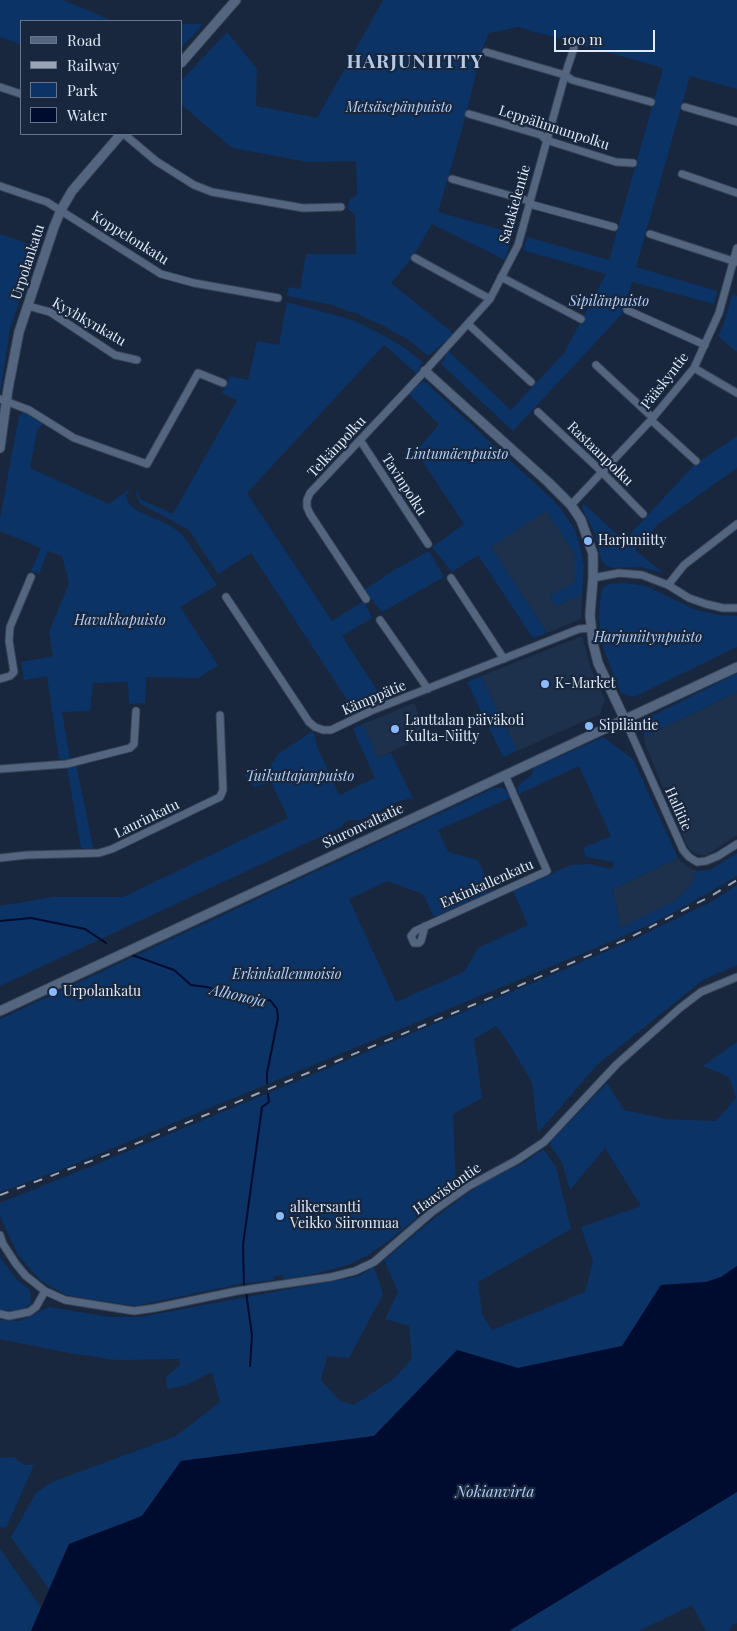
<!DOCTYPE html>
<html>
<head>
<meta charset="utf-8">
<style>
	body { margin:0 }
	#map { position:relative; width:737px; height:1631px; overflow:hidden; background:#18273d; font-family:"Playfair Display",serif }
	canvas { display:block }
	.legend { position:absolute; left:20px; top:20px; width:162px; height:115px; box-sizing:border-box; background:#18273d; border:1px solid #687588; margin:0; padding:6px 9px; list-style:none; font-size:15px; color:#e0eaf9 }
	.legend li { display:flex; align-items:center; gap:10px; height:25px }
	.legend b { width:25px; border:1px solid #687588 }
	.scale { position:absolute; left:554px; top:30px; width:101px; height:22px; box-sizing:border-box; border:2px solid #e0eaf9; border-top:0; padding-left:6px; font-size:15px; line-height:18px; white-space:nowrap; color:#e0eaf9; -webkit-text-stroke:4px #18273d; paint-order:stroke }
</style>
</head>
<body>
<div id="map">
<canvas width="737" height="1631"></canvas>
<ul class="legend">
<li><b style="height:6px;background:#53657f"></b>Road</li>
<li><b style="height:6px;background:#99a5b6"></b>Railway</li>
<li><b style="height:14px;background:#0c3366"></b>Park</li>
<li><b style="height:14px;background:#000c2f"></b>Water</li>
</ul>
<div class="scale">100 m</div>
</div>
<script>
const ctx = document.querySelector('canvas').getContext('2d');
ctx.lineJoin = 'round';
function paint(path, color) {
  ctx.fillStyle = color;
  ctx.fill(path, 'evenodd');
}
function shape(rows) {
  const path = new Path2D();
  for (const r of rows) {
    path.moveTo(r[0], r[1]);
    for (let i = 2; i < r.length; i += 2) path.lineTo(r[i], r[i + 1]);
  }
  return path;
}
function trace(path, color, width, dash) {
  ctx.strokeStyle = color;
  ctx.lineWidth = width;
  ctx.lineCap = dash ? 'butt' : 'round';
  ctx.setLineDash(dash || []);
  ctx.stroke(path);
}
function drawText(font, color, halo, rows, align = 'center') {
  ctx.font = font + ' "Playfair Display",serif';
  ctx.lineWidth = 4.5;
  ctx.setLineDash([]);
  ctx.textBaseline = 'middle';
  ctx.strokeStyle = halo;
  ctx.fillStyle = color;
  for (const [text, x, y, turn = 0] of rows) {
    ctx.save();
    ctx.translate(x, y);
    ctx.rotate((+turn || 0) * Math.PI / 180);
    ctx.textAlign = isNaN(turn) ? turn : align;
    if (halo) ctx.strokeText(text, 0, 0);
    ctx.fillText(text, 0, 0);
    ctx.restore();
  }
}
const built = shape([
	[546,510,575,554,575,582,550,596,555,606,582,595,581,619,547,633,491,547],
	[582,636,590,666,605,700,600,714,517,751,481,676],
	[737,692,737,835,707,855,699,855,692,852,687,846,645,744,644,737],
	[414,703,427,735,378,758,363,724],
	[678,858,686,866,697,871,691,885,675,901,620,928,613,889]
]);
const green = shape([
	[0,0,63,0,113,21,21,21,21,45,0,37],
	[383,0,737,0,737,89,690,76,636,267,717,291,714,304,632,282,621,315,513,431,441,364,448,351,511,410,564,353,606,274,523,250,527,237,609,260,663,68,518,27,489,33,481,52,466,115,438,212,513,233,505,260,432,224,412,258,391,283,454,334,428,356,410,341,384,326,355,313,328,304,287,296,289,287,300,289,306,254,356,254,355,214,349,210,348,204,350,199,357,195,356,161,308,162,232,148,181,104,181,81,227,32,257,69,256,106,317,118],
	[181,24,203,24,181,48],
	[0,234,37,247,10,329,0,392],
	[732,295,737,296,737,352,718,336,723,326],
	[287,302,353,320,381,334,405,348,422,362,417,374,384,345,247,493,332,621,364,601,372,618,342,636,378,692,361,701,363,706,357,715,251,553,218,574,189,530,141,504,138,500,136,493,137,491,140,499,173,514,237,400,222,393,230,376,248,380,257,341,279,345],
	[424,381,552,499,561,509,575,530,579,542,584,567,582,595,555,606,550,596,575,582,575,554,546,511,491,547,547,633,533,638,478,555,452,572,432,547,464,524,416,451,439,425,407,392],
	[24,413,44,423,37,430,30,468,109,504,131,488,126,495,128,502,134,509,171,526,182,534,217,585,180,607,218,665,198,678,146,677,145,703,129,704,128,682,93,683,90,711,62,712,70,760,59,759,47,676,24,680,21,662,53,656,49,632,69,583,62,556,48,551,39,574,31,571,41,548,0,531,0,518,19,416],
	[737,436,737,468,658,524,635,550,663,573,641,567,612,568,605,565,601,559,595,534,582,508,583,503,624,541,694,465],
	[429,551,444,577,382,612,364,590,396,569],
	[624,583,646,586,696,610,719,615,737,616,737,647,634,697,621,693,604,650,600,631,599,611,601,593,603,588,610,584],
	[737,673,737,692,644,737,644,730,650,717],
	[481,676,517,751,503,757,467,682],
	[363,724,378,758,391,753,413,798,399,801,361,820,347,820,341,827,0,986,0,906,53,897,123,897,288,818,271,782,254,787,244,774,266,774,277,755,313,731,317,746,339,795,375,778,353,729],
	[603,737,633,759,678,858,613,889,620,928,675,901,691,885,697,871,710,870,737,853,737,876,689,904,651,924,598,947,60,1170,0,1192,0,1019,494,788,502,788,506,790,510,798,438,830,448,852,478,860,492,891,434,917,423,894,387,881,349,899,396,1002,464,972,478,948,528,925,513,891,571,865,590,864,612,869,614,862,586,857,583,848,611,836,579,766,519,794,517,789,521,783,533,774,532,770,534,768],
	[76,764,94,851,81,848,67,767],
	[737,885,737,965,703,980,598,1064,538,1133,532,1082,506,1039,496,1026,474,1039,482,1098,453,1114,456,1186,387,1242,366,1256,348,1265,310,1275,284,1279,283,1275,274,1276,274,1280,239,1284,135,1306,66,1295,40,1280,18,1255,0,1216,0,1203,102,1162,533,983,628,942,713,901],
	[737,1042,737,1266,721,1277,706,1282,661,1285,622,1346,518,1368,457,1350,374,1436,181,1461,142,1516,69,1544,49,1589,11,1537,36,1493,50,1483,176,1436,220,1402,212,1372,186,1385,167,1389,166,1377,180,1365,179,1359,117,1360,75,1354,0,1339,0,1320,20,1321,49,1307,110,1317,140,1317,359,1276,374,1267,383,1294,349,1358,327,1356,321,1380,340,1401,354,1405,395,1378,412,1358,409,1326,385,1319,398,1292,384,1260,437,1216,479,1185,525,1162,543,1149,556,1167,571,1229,478,1282,482,1314,492,1330,585,1292,593,1261,581,1227,641,1206,605,1148,570,1190,562,1163,549,1143,607,1083,624,1110,666,1119,716,1121,736,1098,729,1077,703,1066],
	[0,1257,17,1280,30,1290,31,1304,21,1311,0,1310],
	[14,1457,24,1465,34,1465,6,1528,0,1527,0,1458],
	[737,1491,737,1623,733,1624,729,1631,706,1631,692,1605,639,1631,508,1631],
	[0,1549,41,1607,31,1631,0,1631]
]);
const water = shape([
	[737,1266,737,1492,509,1631,31,1631,69,1544,142,1516,181,1461,374,1436,457,1350,518,1368,622,1346,661,1285,706,1282,721,1277]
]);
const stream = shape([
	[0,921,31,918,85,929,106,943],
	[132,955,174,970,191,985,207,987,229,994,238,993,255,1001,270,1000,277,1009,278,1018,267,1073,267,1083],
	[244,1287,243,1245,262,1107,269,1102,268,1094],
	[246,1292,252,1335,250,1366]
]);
const minor = shape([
	[486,52,565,75,572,80,651,102],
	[0,87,21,94],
	[685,107,737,122],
	[469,114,541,135,546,140,616,162,633,163],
	[124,134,156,161,194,185,212,192,303,208,341,207],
	[682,174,737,193],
	[452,179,529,201,533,205,614,227],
	[0,186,47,202,161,274,194,283,278,298],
	[650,234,736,262],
	[415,258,490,299],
	[501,277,581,319],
	[28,306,50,312,115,355,137,360],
	[627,310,705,345],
	[468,324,531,382],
	[596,365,653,418],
	[694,368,737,393],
	[0,399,29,410,74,438,147,464,198,373,223,383],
	[538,412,601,471,643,514],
	[651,420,696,461],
	[360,440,428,544],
	[571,505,651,420,694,368,719,313,737,248],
	[451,578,504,659],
	[593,578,619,573,642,575,668,585,689,598,706,604,723,608,737,608],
	[668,585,684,565,737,524],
	[226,597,309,722,315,727,323,730,331,730,373,710,579,629,591,628],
	[366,599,310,514,307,507,307,500,310,493,425,371,490,299,518,245,565,75,574,48],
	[380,620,428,689],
	[0,679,10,676,14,672,9,641,10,627,31,577],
	[625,720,683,850,689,857,697,862,706,861,718,856,737,844],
	[0,769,67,764,130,748,134,744,136,711],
	[0,858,27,855,99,853,112,849,220,797,223,790,220,715],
	[425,926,421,941,419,943,414,943,411,936,415,931,547,871,505,775],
	[0,1235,3,1244,16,1264,26,1276,45,1291,65,1300,134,1311,155,1308,237,1291,331,1277,355,1271,374,1262,432,1212,469,1186,517,1160,544,1142,617,1064,680,1008,701,992,737,977],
	[0,1314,9,1316,29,1312,36,1307,45,1291]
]);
const tertiary = shape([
	[425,371,548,482,571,505,581,520,593,554,593,578,590,615,593,643,598,663,625,720]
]);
const secondary = shape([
	[181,63,236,0],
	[0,448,8,389,19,332,54,227,61,210,72,191,121,134],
	[0,1011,737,667]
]);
const rail = shape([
	[0,1195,123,1149,502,993,629,938,711,896,737,880]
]);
const markers = [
	[588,541,5,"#8bbafc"],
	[545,684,5,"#8bbafc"],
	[589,726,5,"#8bbafc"],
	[395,729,5,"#8bbafc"],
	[53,992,5,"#8bbafc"],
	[280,1216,5,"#8bbafc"]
];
const parkNames = [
	["Metsäsepänpuisto",399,108],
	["Sipilänpuisto",609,302],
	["Lintumäenpuisto",457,455],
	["Havukkapuisto",120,621],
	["Harjuniitynpuisto",648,638],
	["Tuikuttajanpuisto",300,777],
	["Erkinkallenmoisio",287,975]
];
const streetNames = [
	["Leppälinnunpolku",554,128,18],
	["Satakielentie",515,204,-74],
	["Koppelonkatu",130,238,32],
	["Urpolankatu",28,262,-72],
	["Kyyhkynkatu",89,322,30],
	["Pääskyntie",665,381,-52],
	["Telkänpolku",337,447,-47],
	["Rastaanpolku",600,454,44],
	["Tavinpolku",404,485,57],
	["Kämppätie",374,698,-23],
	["Hallitie",678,809,66],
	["Laurinkatu",147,819,-26],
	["Siuronvaltatie",363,826,-25],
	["Erkinkallenkatu",487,884,-24],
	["Haavistontie",447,1189,-35]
];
const poiNames = [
	["Harjuniitty",598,541],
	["K-Market",555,684],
	["Lauttalan päiväkoti",405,721],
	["Kulta-Niitty",405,737],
	["Sipiläntie",599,726],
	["Urpolankatu",63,992],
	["alikersantti",290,1208],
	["Veikko Siironmaa",290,1224]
];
const waterNames = [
	["Alhonoja",238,996,13],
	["Nokianvirta",495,1492]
];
const districtNames = [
	["HARJUNIITTY",415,62]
];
paint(built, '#1d314c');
paint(green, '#0c3366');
paint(water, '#000c2f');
trace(stream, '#000c2f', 2);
trace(minor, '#384456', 9);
trace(tertiary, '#384456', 11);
trace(secondary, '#384456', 11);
trace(minor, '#53657f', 7);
trace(tertiary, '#53657f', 9);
trace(secondary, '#53657f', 9);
trace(rail, '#99a5b6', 2, [9, 9]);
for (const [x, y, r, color] of markers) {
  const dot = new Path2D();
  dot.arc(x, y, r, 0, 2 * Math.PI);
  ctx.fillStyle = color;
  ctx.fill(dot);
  trace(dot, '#18273d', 2);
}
drawText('italic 14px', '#b6d1f8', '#18273d', parkNames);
drawText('14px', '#e0eaf9', '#18273d', streetNames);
drawText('14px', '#e0eaf9', '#18273d', poiNames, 'left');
drawText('italic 15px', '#b2cef5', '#18273d', waterNames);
ctx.letterSpacing = '1px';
drawText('bold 19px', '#b4c9e6', '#18273d', districtNames);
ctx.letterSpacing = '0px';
</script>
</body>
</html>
